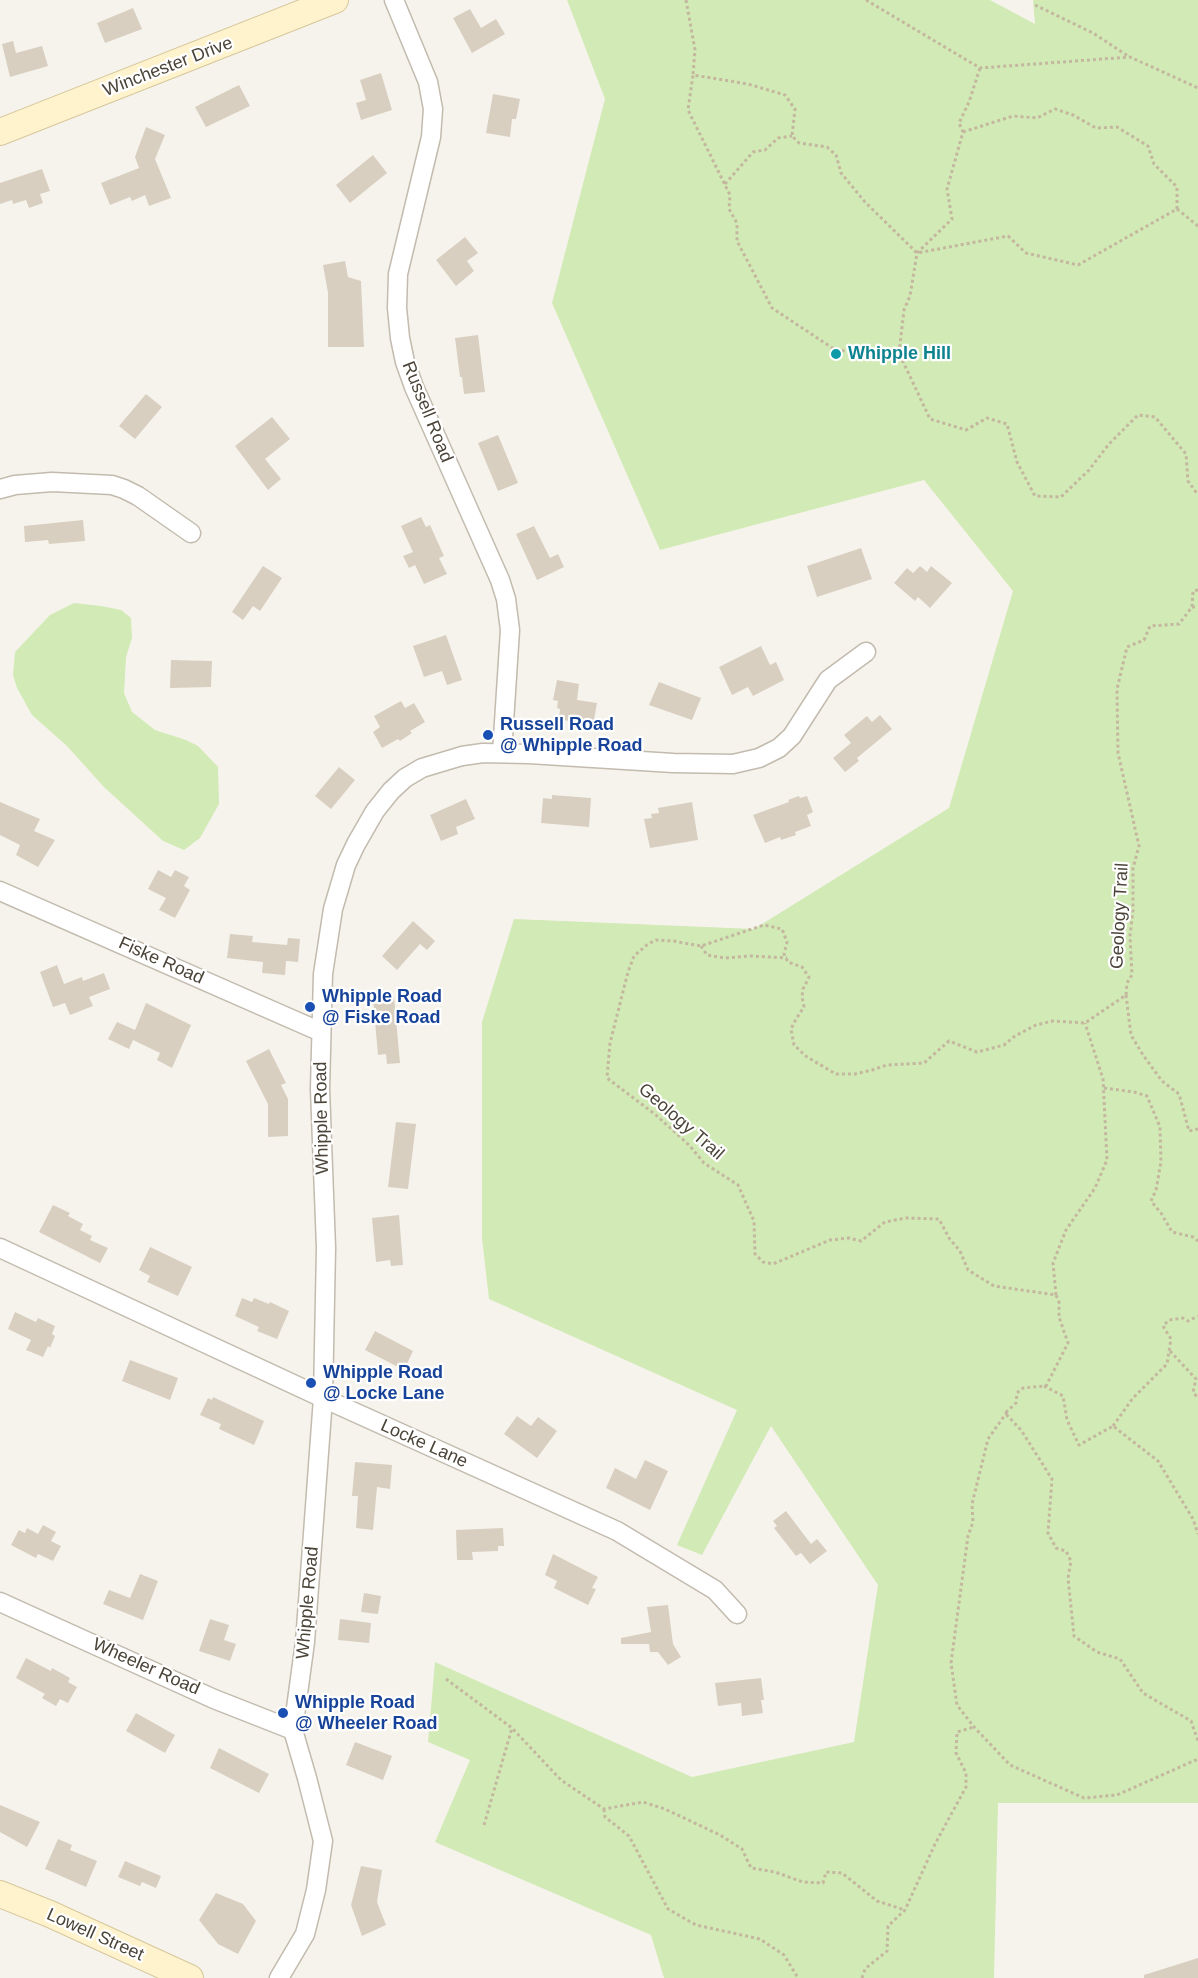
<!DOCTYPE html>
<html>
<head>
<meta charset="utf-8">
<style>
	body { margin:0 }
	canvas { display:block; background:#f6f3ec }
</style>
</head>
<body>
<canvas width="1198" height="1978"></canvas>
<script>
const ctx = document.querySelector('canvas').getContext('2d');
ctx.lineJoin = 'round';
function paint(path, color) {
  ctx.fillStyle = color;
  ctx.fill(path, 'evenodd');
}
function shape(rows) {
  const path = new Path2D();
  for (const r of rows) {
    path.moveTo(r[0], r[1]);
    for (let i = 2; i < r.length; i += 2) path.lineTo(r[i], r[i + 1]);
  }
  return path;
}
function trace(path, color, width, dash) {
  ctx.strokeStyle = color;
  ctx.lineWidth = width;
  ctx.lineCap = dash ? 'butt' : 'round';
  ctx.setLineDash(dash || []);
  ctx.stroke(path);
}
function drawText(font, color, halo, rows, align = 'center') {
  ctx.font = font + ' Arial,sans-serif';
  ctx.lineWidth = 4.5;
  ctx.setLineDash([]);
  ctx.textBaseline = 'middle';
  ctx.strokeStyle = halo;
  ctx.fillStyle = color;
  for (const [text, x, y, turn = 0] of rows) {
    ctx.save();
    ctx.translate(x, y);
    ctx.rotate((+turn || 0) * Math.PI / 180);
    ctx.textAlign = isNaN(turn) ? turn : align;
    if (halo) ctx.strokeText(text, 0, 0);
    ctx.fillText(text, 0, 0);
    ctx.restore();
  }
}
const green = shape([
	[567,0,990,0,1035,24,1033,0,1198,0,1198,1803,998,1803,994,1978,664,1978,651,1935,435,1842,470,1760,428,1742,435,1662,692,1777,854,1742,878,1585,771,1426,702,1555,677,1545,737,1410,489,1299,482,1238,482,1022,514,919,754,929,949,808,1013,591,924,480,660,550,552,303,605,99],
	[74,603,101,606,121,610,131,618,132,638,126,657,124,693,132,712,155,730,186,740,198,746,218,767,219,804,200,838,184,850,163,841,104,787,67,746,32,715,17,688,13,675,15,652,50,615]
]);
const building = shape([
	[133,8,142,29,105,43,97,23],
	[470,9,481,28,496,19,505,34,472,53,453,18],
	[13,41,16,53,42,46,48,66,10,77,2,44],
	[381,73,392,110,361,120,356,103,366,100,360,80],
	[239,85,250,106,206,127,195,107],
	[493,94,520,99,516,119,512,119,510,137,486,133],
	[146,127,165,135,155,159,171,198,149,206,145,195,132,201,130,197,110,205,101,183,139,168,135,157],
	[373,155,387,173,350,203,336,185],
	[42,169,50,191,40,194,43,203,29,208,26,200,13,204,12,200,0,204,0,183],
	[465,237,478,253,467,261,474,271,456,286,436,260],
	[345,261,348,277,361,281,364,347,328,347,328,293,323,265],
	[478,335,485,392,464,394,462,377,460,377,455,338],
	[146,394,162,407,135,439,119,426],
	[272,417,290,439,265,459,281,479,268,490,235,446],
	[498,435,518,483,498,491,478,443],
	[421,517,426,527,430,525,444,556,439,558,447,574,424,584,415,565,409,568,403,556,413,552,401,526],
	[83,520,85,541,49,544,48,540,25,542,24,526],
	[534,526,550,558,558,554,564,567,537,580,516,534],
	[861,548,872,579,817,597,807,566],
	[263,566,282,578,260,611,253,606,243,620,232,612],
	[920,566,927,572,931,566,952,583,930,608,918,597,915,601,894,583,907,568,913,573],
	[446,635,462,680,447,685,442,671,424,677,413,646],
	[761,646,770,665,776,662,784,680,753,696,748,687,732,695,719,667],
	[171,660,212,661,211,687,170,688],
	[557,680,579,684,577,700,597,703,593,726,559,719,560,709,557,708,558,701,553,700],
	[659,682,701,698,692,720,649,705],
	[401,701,405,708,414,703,425,722,410,731,412,733,400,741,398,739,382,748,373,732,380,727,374,716],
	[880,715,892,729,857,758,859,761,845,772,833,758,851,743,844,735,867,716,872,722],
	[339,767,355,780,331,809,315,796],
	[552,795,591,798,589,827,541,823,543,798,552,799],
	[799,796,800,798,807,796,813,812,807,815,811,826,795,832,796,835,781,840,780,837,765,843,753,815,789,802,788,800],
	[466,799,475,819,456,827,458,834,441,841,430,815],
	[0,802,40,819,34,831,55,840,38,867,16,855,20,845,0,835],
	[692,802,698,840,650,848,644,819,652,818,651,814,659,813,658,808],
	[158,870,171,877,175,870,189,877,184,886,190,890,175,918,159,910,166,898,148,889],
	[413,921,435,941,427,950,420,944,397,970,382,956],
	[230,934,253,936,252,942,287,945,288,938,300,939,298,962,286,961,285,975,262,973,263,962,227,958],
	[57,965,64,984,82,977,83,981,104,973,110,989,89,997,93,1006,70,1015,65,1003,53,1007,40,972],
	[394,997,400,1063,387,1064,386,1054,378,1055,373,999],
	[146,1003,191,1025,172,1068,157,1060,160,1053,133,1040,129,1049,108,1039,117,1022,135,1030],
	[269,1049,286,1083,281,1085,288,1099,288,1136,268,1137,268,1104,246,1061],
	[396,1122,416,1124,408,1189,388,1187],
	[53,1205,70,1213,68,1216,83,1224,80,1230,92,1236,90,1240,108,1248,100,1263,39,1232],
	[399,1215,403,1265,391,1266,390,1260,376,1262,372,1218],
	[150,1247,192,1267,178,1296,147,1282,150,1276,139,1270],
	[242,1298,252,1302,254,1298,269,1304,270,1302,289,1311,277,1339,257,1331,259,1327,235,1316],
	[15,1312,36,1322,38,1318,55,1326,52,1334,55,1336,50,1348,48,1346,43,1357,26,1350,31,1340,8,1329],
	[375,1331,413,1351,404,1370,365,1350],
	[130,1360,178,1378,170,1400,122,1381],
	[213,1397,264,1421,254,1445,219,1429,221,1424,200,1415,208,1398,212,1400],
	[517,1416,531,1426,538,1417,557,1431,537,1458,504,1434],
	[645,1460,668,1471,650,1510,606,1488,615,1468,636,1479],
	[355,1462,392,1465,390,1489,377,1487,373,1530,356,1528,358,1496,352,1496],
	[786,1511,811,1544,817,1539,827,1551,810,1564,801,1553,796,1556,774,1528,777,1526,773,1521],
	[43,1525,56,1532,51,1541,61,1546,53,1561,38,1554,36,1558,11,1545,19,1530,25,1533,27,1528,38,1534],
	[503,1528,504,1546,498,1546,498,1551,472,1552,473,1560,457,1560,456,1530],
	[553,1554,598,1577,592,1588,596,1589,588,1605,554,1588,557,1581,545,1575],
	[140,1574,158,1581,143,1620,103,1604,109,1590,130,1598],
	[364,1593,381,1596,378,1614,361,1612],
	[668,1605,673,1644,681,1657,668,1665,658,1652,650,1652,649,1644,621,1644,621,1638,651,1632,647,1607],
	[210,1619,229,1625,224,1640,236,1644,230,1661,199,1651],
	[340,1619,371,1623,369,1643,338,1640],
	[26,1658,51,1671,52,1668,70,1678,68,1682,77,1687,68,1703,60,1699,56,1706,42,1698,45,1694,16,1678],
	[761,1678,764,1700,761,1700,763,1713,742,1716,741,1703,718,1706,715,1683],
	[136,1713,175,1735,165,1753,126,1731],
	[355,1742,392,1756,383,1780,346,1765],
	[219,1748,269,1774,259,1793,210,1768],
	[0,1805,40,1822,27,1847,0,1832],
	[58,1839,72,1845,70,1850,97,1861,86,1887,45,1869],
	[125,1861,161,1876,156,1888,142,1882,140,1886,118,1877],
	[361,1866,382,1870,377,1902,386,1925,362,1936,351,1905],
	[216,1893,243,1904,256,1921,238,1954,218,1944,199,1920],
	[1198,1958,1198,1978,1144,1978,1144,1975]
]);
const path = shape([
	[686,0,695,50,693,75],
	[866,0,980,68,1130,57,1198,88],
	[1035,5,1093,33,1128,56],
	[963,132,1013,116,1037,118,1055,109,1073,115,1096,128,1117,127,1148,146,1154,164,1177,187,1177,209],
	[725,184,753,152,765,150,778,138,792,136],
	[1198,226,1177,209,1078,265,1026,253,1008,236,917,253,865,202,841,173,836,155,827,147,799,143,792,136,795,109,785,95,748,84,693,75,688,110,730,195,729,209,737,223,737,241,772,308,837,351,888,349,899,353,930,419,966,430,987,418,1007,424,1017,462,1035,496,1061,497,1089,470,1109,444,1138,415,1155,417,1186,454,1188,481,1198,495],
	[899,353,904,310,910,296,917,253,952,219,947,189,963,132,959,123,969,102,980,68],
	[1198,590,1193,591,1192,607,1179,624,1150,626,1144,640,1127,647,1117,689,1118,753,1139,846,1133,868,1133,910,1130,936,1132,975,1127,983,1126,995,1085,1023,1053,1021,1036,1025,1015,1036,1004,1045,977,1052,949,1041,924,1063,887,1065,872,1070,855,1074,836,1074,807,1057,794,1045,791,1029,796,1019,804,1007,802,997,803,989,809,977,802,967,788,962,784,954,787,942,782,929,764,925,701,946,673,941,656,940,648,944,634,956,628,972,610,1043,607,1078,656,1115,689,1145,704,1163,738,1185,754,1221,755,1254,763,1262,773,1264,830,1240,849,1238,861,1241,885,1222,906,1218,939,1219,949,1238,960,1251,968,1270,994,1286,1056,1295,1059,1302,1059,1317,1068,1343,1046,1386,1023,1388,1017,1393,1016,1403,1005,1413,1021,1430,1052,1479,1048,1533,1056,1548,1066,1551,1071,1561,1068,1578,1074,1636,1097,1652,1120,1659,1143,1693,1191,1721,1198,1741],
	[1192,607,1198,607],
	[701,946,707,955,725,958,751,956,787,958],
	[1126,995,1131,1035,1143,1055,1162,1081,1179,1094,1189,1131,1198,1129],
	[1104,1088,1134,1092,1147,1096,1160,1127,1161,1162,1156,1190,1151,1201,1161,1213,1172,1232,1193,1237,1198,1241],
	[1056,1295,1053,1263,1066,1230,1095,1188,1107,1160,1103,1079,1085,1023],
	[1170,1351,1196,1379,1193,1392,1198,1398],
	[1044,1386,1063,1396,1067,1420,1079,1445,1113,1426,1158,1461,1193,1519,1198,1534],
	[1007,1412,988,1439,972,1504,973,1522,968,1536,951,1663,957,1705,974,1727,1010,1765,1084,1798,1117,1795,1198,1759],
	[1113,1426,1133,1398,1167,1364,1171,1339,1163,1326,1169,1320,1183,1318,1188,1321,1198,1316],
	[446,1679,512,1728,561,1780,604,1809,643,1802,665,1809,720,1835,742,1849,751,1868,775,1872,803,1882,823,1883,826,1872,842,1873,877,1901,905,1910],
	[604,1809,605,1817,629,1836,668,1909,696,1925,760,1939,784,1955,798,1978],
	[484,1825,512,1728],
	[862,1978,865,1969,887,1951,888,1926,905,1910,935,1844,966,1787,966,1773,956,1753,957,1732,974,1727]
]);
const street = shape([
	[394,0,428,82,433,109,431,137,398,274,397,308,400,338,405,362,414,387,500,580,506,599,510,630,502,753],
	[0,489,15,485,52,482,112,485,124,489,138,496,191,533],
	[0,891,321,1032],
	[0,1248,323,1398,617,1531,715,1590,737,1614],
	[0,1602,214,1699,293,1730],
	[279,1978,305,1934,316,1890,323,1841,307,1778,293,1730,305,1642,323,1398,326,1248,320,1089,323,974,333,909,346,865,356,844,375,811,391,791,405,778,422,768,462,756,483,753,529,754,673,763,733,764,759,758,779,748,792,736,828,680,866,652]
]);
const secondary = shape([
	[0,132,335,0],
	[0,1894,50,1914,190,1978]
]);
const markers = [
	[836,354,6,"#0f9aa8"],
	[488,735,6,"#1a4fb4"],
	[310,1007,6,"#1a4fb4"],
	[311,1383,6,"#1a4fb4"],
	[283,1713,6,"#1a4fb4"]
];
const streetNames = [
	["Winchester Drive",168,67,-21],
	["Russell Road",427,412,68],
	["Geology Trail",1120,916,-87],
	["Fiske Road",161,961,24],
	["Whipple Road",322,1118,-91],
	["Geology Trail",681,1122,41],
	["Locke Lane",424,1444,24],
	["Whipple Road",308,1603,-85],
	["Wheeler Road",146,1667,24],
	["Lowell Street",95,1935,24]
];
const cultureNames = [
	["Whipple Hill",848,354]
];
const transitNames = [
	["Russell Road",500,725],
	["@ Whipple Road",500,746],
	["Whipple Road",322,997],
	["@ Fiske Road",322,1018],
	["Whipple Road",323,1373],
	["@ Locke Lane",323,1394],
	["Whipple Road",295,1703],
	["@ Wheeler Road",295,1724]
];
paint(green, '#d2eab5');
paint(building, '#d8cfc1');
trace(street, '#c2bbae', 21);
trace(secondary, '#d6c79b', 28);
trace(path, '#c4b79f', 3, [3, 3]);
trace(street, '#fff', 18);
trace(secondary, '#fff3cd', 26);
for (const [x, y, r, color] of markers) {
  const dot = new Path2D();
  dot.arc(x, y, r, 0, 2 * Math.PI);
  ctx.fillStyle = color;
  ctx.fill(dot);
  trace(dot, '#fff', 2);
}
drawText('18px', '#4b4439', '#fff', streetNames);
drawText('bold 18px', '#0d838f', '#fff', cultureNames, 'left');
drawText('bold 18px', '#164399', '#fff', transitNames, 'left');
</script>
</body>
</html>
